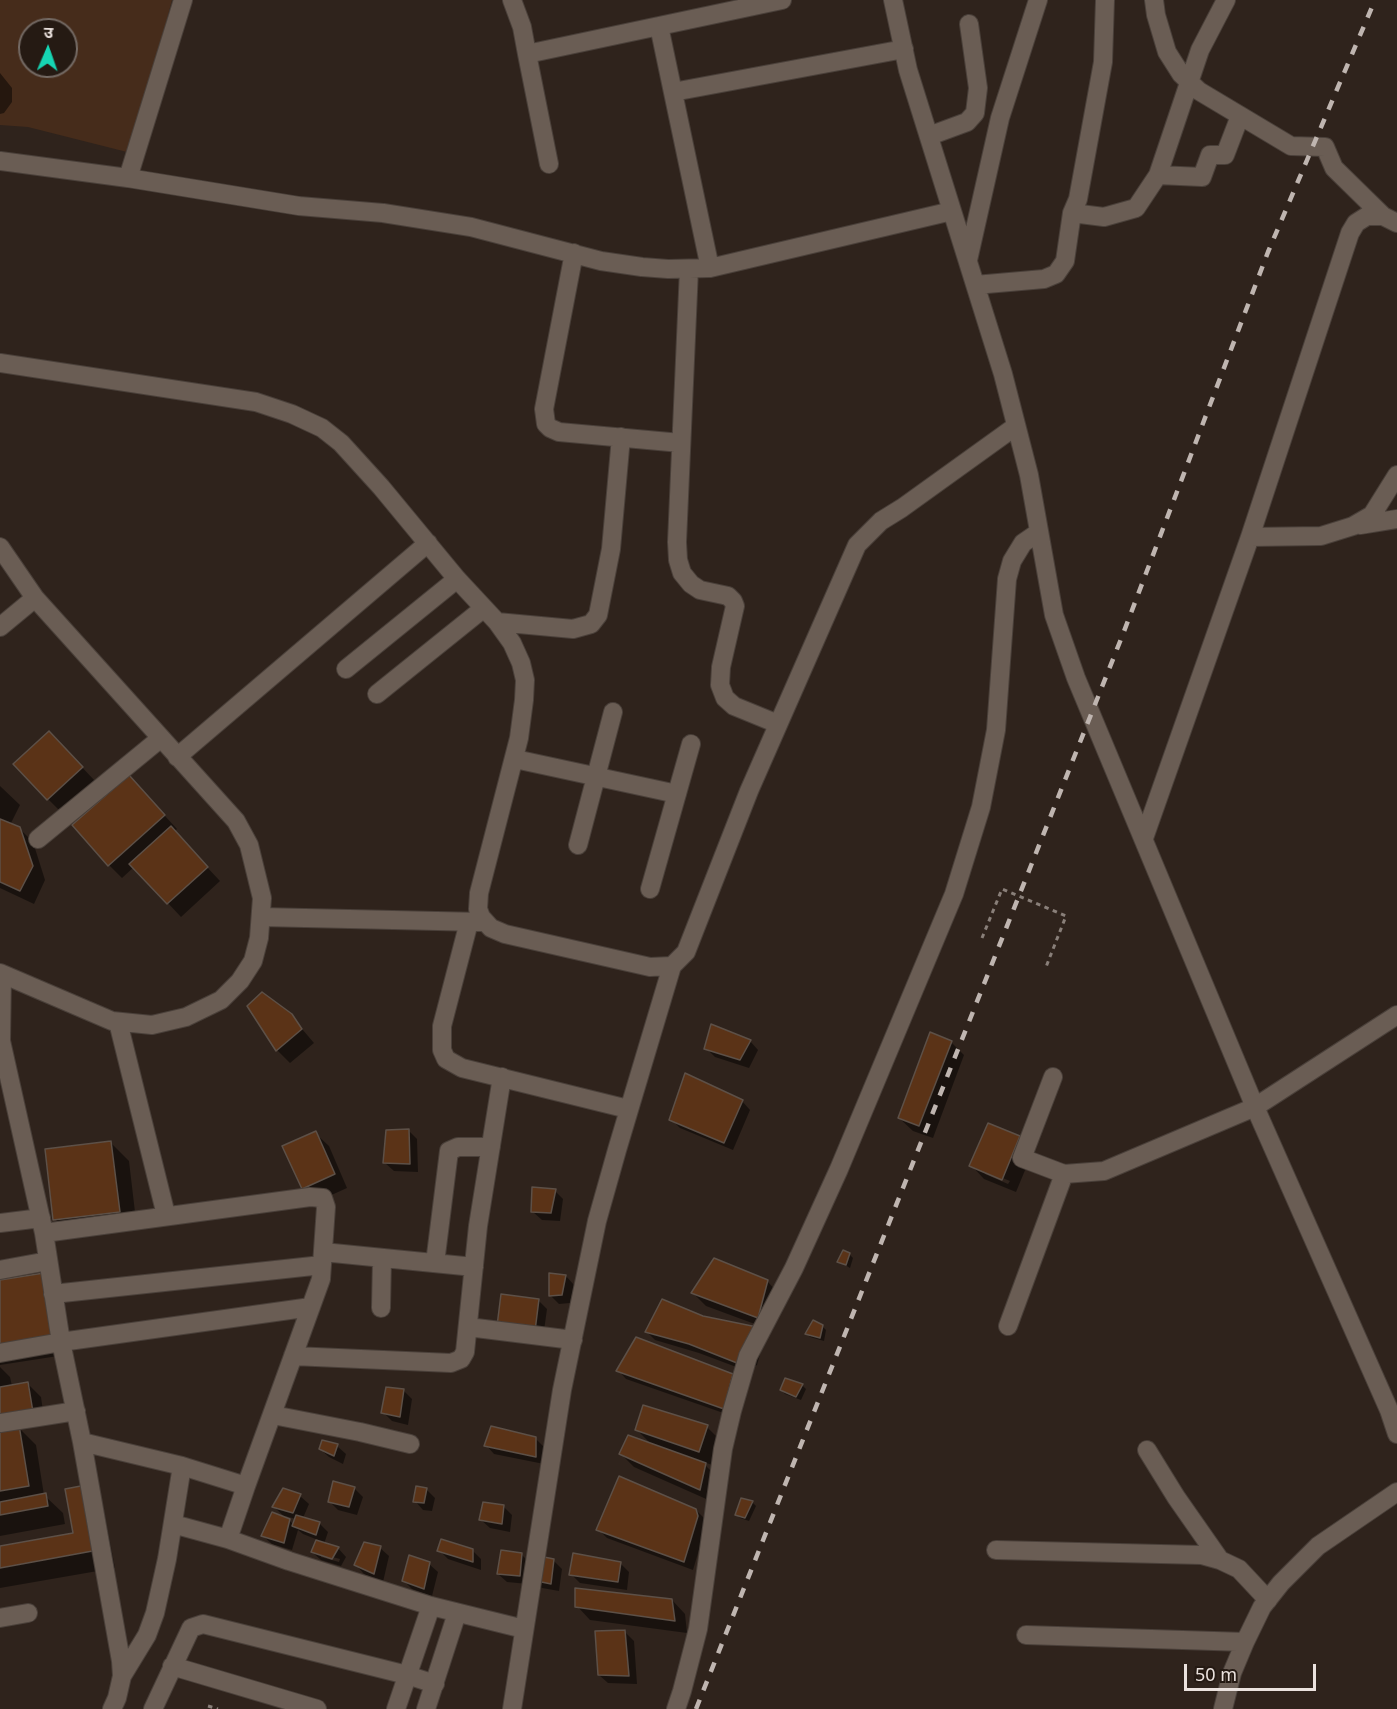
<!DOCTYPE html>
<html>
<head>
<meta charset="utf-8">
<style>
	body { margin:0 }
	#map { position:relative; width:1397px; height:1709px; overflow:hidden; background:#2f231c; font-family:"Noto Sans","Noto Sans Devanagari",sans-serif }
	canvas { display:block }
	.north { position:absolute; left:18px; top:18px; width:60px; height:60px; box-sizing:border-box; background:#251a13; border:2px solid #746a64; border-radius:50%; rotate:2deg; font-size:16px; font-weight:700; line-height:24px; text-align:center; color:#ebe2de }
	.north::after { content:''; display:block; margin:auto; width:21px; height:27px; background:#16d5b3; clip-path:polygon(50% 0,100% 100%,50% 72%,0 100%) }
	.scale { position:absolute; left:1184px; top:1664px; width:132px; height:27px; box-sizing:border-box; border:3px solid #ebe2de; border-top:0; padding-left:8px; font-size:18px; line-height:21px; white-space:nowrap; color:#ebe2de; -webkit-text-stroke:4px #251a13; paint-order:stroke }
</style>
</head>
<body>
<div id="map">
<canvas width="1397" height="1709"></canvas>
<div class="north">उ</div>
<div class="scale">50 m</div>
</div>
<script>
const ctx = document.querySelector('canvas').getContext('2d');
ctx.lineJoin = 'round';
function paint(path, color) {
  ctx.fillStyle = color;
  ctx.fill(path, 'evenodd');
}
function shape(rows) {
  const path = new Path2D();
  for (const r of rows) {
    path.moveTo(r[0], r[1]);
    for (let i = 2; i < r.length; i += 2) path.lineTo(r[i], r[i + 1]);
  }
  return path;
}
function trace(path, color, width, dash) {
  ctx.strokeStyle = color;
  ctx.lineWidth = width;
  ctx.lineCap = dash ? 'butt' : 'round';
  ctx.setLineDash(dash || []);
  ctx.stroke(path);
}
const green = shape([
	[0,0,172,0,131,153,28,127,0,125],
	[30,30,66,30,66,66,30,66]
]);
const shadow = shape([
	[0,73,12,88,12,102,4,113,0,114],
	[62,746,95,781,61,812,48,799],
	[129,777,177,829,174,832,220,881,181,917,134,867,122,878,109,865],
	[0,786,20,805,10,825,19,828,33,842,45,880,34,904,0,888],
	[249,1006,291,1016,314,1043,290,1063,277,1050],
	[750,1041,758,1050,749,1068,715,1057,706,1048],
	[951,1042,964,1055,933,1138,913,1131,899,1118],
	[742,1101,750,1110,733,1150,680,1128,671,1119],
	[988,1125,1020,1138,1033,1151,1016,1192,984,1179,971,1165],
	[985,1171,1010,1181,1008,1184,985,1174],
	[409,1131,417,1139,418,1172,394,1171,385,1163],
	[315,1133,329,1146,347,1188,316,1202,303,1188],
	[111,1143,129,1161,137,1229,72,1237,55,1219],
	[555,1191,563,1199,560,1221,542,1220,533,1212],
	[849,1254,853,1258,850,1268,839,1261],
	[566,1276,574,1285,570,1303,559,1304,550,1295],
	[767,1281,780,1295,771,1330,706,1306,693,1293],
	[0,1282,71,1354,0,1365],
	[538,1300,547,1309,543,1338,508,1334],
	[702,1317,765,1337,757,1365,747,1371,699,1353,655,1340,647,1332],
	[822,1326,826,1330,824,1341,810,1337,807,1333],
	[0,1367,10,1377,12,1386,27,1383,41,1397,45,1425,20,1429,36,1445,44,1495,63,1513,65,1524,0,1536],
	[618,1370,732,1375,741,1384,732,1416,626,1379],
	[786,1380,803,1386,806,1389,801,1400,785,1394,781,1390],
	[403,1390,412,1399,408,1425,392,1421,383,1412],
	[707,1427,720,1440,712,1465,701,1461,718,1478,713,1502,634,1467,621,1454,653,1446,636,1429],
	[535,1438,544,1447,544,1464,494,1454,486,1445],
	[337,1446,346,1454,343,1464,329,1457,320,1449],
	[85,1487,103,1505,115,1568,0,1588,0,1547,75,1534],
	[354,1488,363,1497,357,1515,338,1510,330,1502],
	[426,1489,435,1498,432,1511,423,1510,415,1501],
	[284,1490,300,1496,309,1504,303,1518,319,1523,328,1532,324,1544,338,1548,346,1557,341,1566,321,1560,312,1552,318,1540,303,1534,298,1530,292,1550,272,1544,263,1536,287,1519,274,1507],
	[285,1516,296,1519,294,1525],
	[321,1554,340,1559,339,1562,321,1557],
	[752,1502,756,1506,749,1521,740,1518,736,1514],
	[503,1506,512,1515,510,1532,490,1528,481,1520],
	[696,1510,705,1519,706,1526,693,1570,607,1538,598,1529],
	[380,1548,389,1556,383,1582,364,1574,356,1565],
	[439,1550,472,1550,481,1559,481,1570,448,1559],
	[521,1554,530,1563,528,1584,507,1582,498,1574],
	[553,1560,562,1569,559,1591,542,1588,533,1579],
	[620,1563,629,1572,627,1590,580,1583,571,1574],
	[429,1564,438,1572,432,1596,412,1589,403,1580],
	[672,1600,685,1614,687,1633,590,1620,577,1606],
	[625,1632,634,1641,637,1684,608,1683,599,1675]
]);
const building = shape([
	[49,731,83,767,47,800,13,764,49,731],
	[129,775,165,815,108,866,72,825,129,775],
	[0,819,20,827,33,866,20,891,0,882,0,819],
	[171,826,208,867,167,904,129,864,171,826],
	[262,992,292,1014,302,1029,276,1051,247,1006,262,992],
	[711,1024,751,1040,740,1060,704,1049,711,1024],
	[930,1032,952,1041,919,1126,898,1118,930,1032],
	[685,1073,743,1100,724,1143,669,1120,685,1073],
	[988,1123,1020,1136,1002,1180,969,1166,988,1123],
	[409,1129,410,1164,383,1163,386,1130,409,1129],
	[316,1131,335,1174,302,1189,282,1146,316,1131],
	[111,1141,120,1212,53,1220,45,1149,111,1141],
	[532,1187,556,1189,551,1213,531,1212,532,1187],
	[843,1250,850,1253,846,1265,837,1262,843,1250],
	[714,1258,768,1280,758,1318,691,1293,714,1258],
	[44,1273,54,1336,0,1345,0,1280,44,1273],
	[549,1273,566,1275,562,1295,549,1296,549,1273],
	[501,1294,539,1299,535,1331,497,1326,501,1294],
	[662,1299,703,1316,757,1327,737,1363,689,1344,645,1332,662,1299],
	[813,1320,823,1325,820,1338,805,1334,813,1320],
	[636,1337,733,1374,724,1409,616,1371,636,1337],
	[785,1378,803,1384,796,1397,780,1390,785,1378],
	[28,1382,33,1412,0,1417,0,1387,28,1382],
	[386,1387,404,1389,400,1417,381,1413,386,1387],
	[643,1405,708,1425,699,1452,635,1430,643,1405],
	[19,1425,29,1486,0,1491,0,1428,19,1425],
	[491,1426,536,1437,536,1457,484,1446,491,1426],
	[628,1435,706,1463,700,1490,619,1454,628,1435],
	[322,1440,338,1444,334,1456,319,1449,322,1440],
	[619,1476,696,1509,698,1516,684,1562,596,1530,619,1476],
	[333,1481,355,1487,349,1507,328,1502,333,1481],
	[86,1485,98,1550,0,1568,0,1546,73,1533,65,1489,86,1485],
	[416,1486,427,1488,424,1503,413,1502,416,1486],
	[283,1488,301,1494,293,1513,272,1507,283,1488],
	[46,1493,48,1506,0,1515,0,1502,46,1493],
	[741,1498,753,1501,745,1518,735,1515,741,1498],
	[483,1502,504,1505,502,1524,479,1520,483,1502],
	[272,1512,290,1519,284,1543,261,1536,272,1512],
	[296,1515,320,1522,316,1535,292,1526,296,1515],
	[441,1539,473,1549,473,1562,437,1551,441,1539],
	[316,1540,339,1547,332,1559,311,1552,316,1540],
	[364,1542,381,1546,374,1574,354,1565,364,1542],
	[501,1550,522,1553,520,1576,497,1574,501,1550],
	[573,1553,621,1562,618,1582,569,1575,573,1553],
	[409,1555,430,1562,424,1589,402,1581,409,1555],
	[539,1556,554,1559,551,1584,532,1580,539,1556],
	[575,1588,672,1599,675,1621,575,1607,575,1588],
	[625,1630,629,1676,598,1675,595,1631,625,1630]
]);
const path = shape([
	[208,1706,218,1709]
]);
const minor = shape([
	[512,0,522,27,527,54,782,0],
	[893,0,908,70,1003,374,1029,475,1054,615,1076,678,1255,1107,1389,1410,1397,1434],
	[1154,0,1156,15,1167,52,1181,74,1199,91,1291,146,1325,147,1334,168,1383,216],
	[659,26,710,268],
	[527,54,549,164],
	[673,92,904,49],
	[929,136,967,122,975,113,978,88,969,24],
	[0,161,128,178,183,0],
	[1158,175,1202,177,1210,155,1225,155,1240,116],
	[128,178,299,206,383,213,471,227,601,261,642,267,668,269,710,268,952,211],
	[1072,213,1104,217,1136,208,1158,175,1200,50,1226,0],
	[574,253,544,409,546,424,550,428,559,432,681,443],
	[968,260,1000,118,1038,0],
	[689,269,677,542,678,560,682,573,691,584,700,590,728,596,733,601,735,606,721,667,720,685,725,698,734,706,778,724],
	[975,285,1044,279,1056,274,1065,261,1072,213,1078,199,1103,62,1105,0],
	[0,363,256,402,292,414,322,428,341,443,381,487,457,579,497,622,512,643,521,663,525,680,524,700,519,738,479,893,478,909,481,917,491,928,505,934,650,967,672,966,686,952,749,791,857,545,881,521,902,508,1016,426],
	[1360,525,1397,519],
	[1250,537,1321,536,1353,526,1372,515,1397,475],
	[0,547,35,598,236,821,249,845,262,898,259,938,253,961,240,981,221,1000,186,1017,152,1025,112,1021,0,973],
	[497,622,573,629,591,624,598,615,611,549,621,437],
	[0,627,35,598],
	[346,669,457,579],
	[377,694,484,608],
	[177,757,428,543],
	[515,759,677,794],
	[1144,838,1250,537,1350,233,1356,223,1367,216,1383,216,1397,223],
	[38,839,161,738],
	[578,845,613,712],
	[650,889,691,744],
	[261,917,481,922],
	[469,922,442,1026,442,1050,446,1059,462,1068,628,1109],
	[2,974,1,1041,44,1233,61,1342,82,1442,121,1661,122,1676,117,1698,112,1709],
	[118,1022,166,1215],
	[1053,1077,1022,1158,1064,1174,1104,1171,1255,1107,1397,1015],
	[0,1223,41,1218],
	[44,1233,310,1197,323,1198,326,1207,321,1279,246,1486,182,1466,82,1442],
	[323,1252,474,1267],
	[435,1263,449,1151,458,1147,491,1147],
	[0,1270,48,1261],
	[53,1294,322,1265],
	[381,1308,382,1258],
	[1008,1326,1064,1174],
	[468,1327,573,1340],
	[0,1353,61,1342,311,1307],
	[293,1356,451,1363,461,1359,465,1352,478,1226,502,1077],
	[273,1415,360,1432,410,1444],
	[0,1423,76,1411],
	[1147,1450,1176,1497,1220,1560],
	[173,1524,228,1539,289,1561,431,1606,524,1629],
	[228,1539,246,1486],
	[996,1550,1202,1555,1220,1560,1239,1569,1268,1600],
	[0,1618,28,1613],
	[1026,1635,1245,1642],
	[172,1666,317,1709],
	[122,1676,147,1635,155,1613,167,1559,182,1466],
	[153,1709,191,1628,203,1624,407,1675,435,1684],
	[396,1709,431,1606],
	[426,1709,457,1613],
	[512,1709,562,1390,597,1221,617,1150,672,966],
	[676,1709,682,1691,698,1629,723,1449,732,1411,748,1356,794,1268,839,1169,954,894,981,807,996,730,1007,579,1012,561,1023,543,1039,532],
	[1223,1709,1232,1673,1245,1642,1262,1607,1281,1583,1318,1546,1397,1492]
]);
const rail = shape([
	[696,1709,1123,634,1268,252,1375,0]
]);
const pathBridge = shape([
	[982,938,1002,889,1066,916,1046,967]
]);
paint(green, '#462c1b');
paint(shadow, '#0007');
paint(building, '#5b3317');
trace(building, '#5d5047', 1.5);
trace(minor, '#4a403a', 20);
trace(path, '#897f79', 3, [4.5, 4.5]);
trace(minor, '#6a5d54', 18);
trace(rail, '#bfb5b0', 4.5, [10, 10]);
trace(pathBridge, '#897f79', 3, [4.5, 4.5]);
</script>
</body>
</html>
